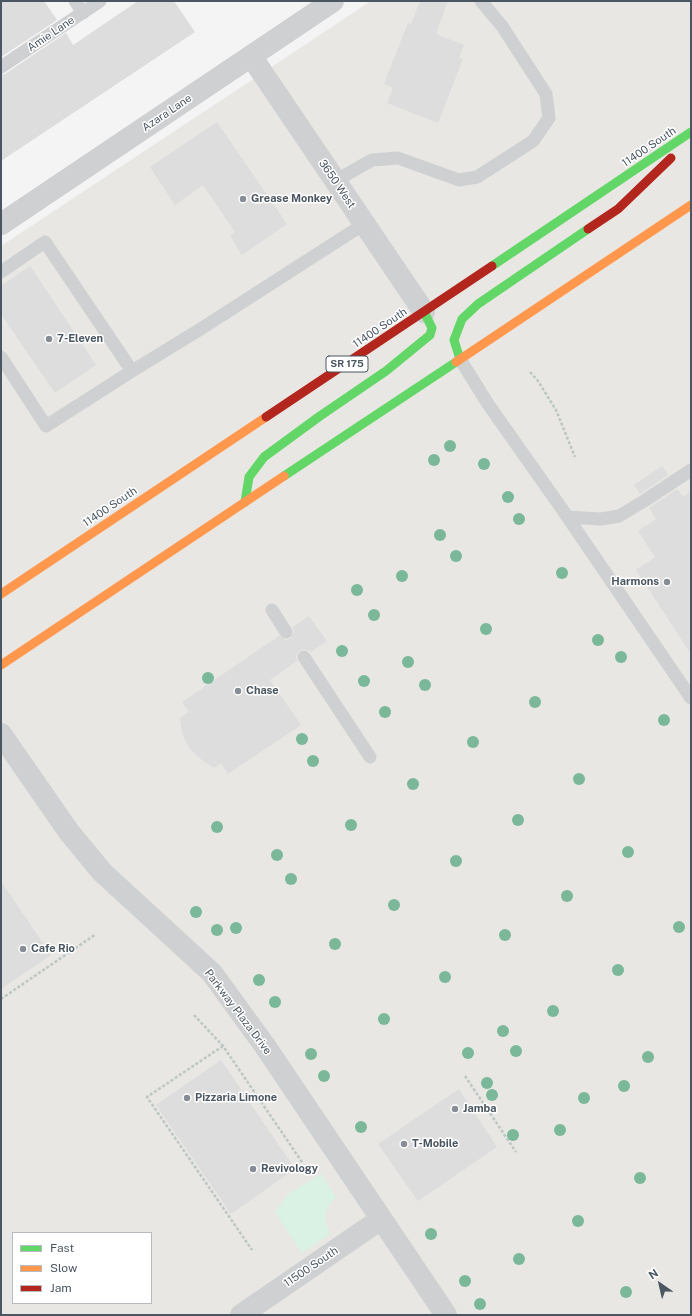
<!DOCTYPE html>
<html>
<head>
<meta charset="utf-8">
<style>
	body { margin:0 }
	#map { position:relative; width:692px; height:1316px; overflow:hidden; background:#f4f4f4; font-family:"Public Sans",sans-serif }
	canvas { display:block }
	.frame { position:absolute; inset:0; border:2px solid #4a5661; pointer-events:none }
	.legend { position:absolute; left:12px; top:1232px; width:140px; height:72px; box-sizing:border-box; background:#fff; border:1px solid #b7bbc0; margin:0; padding:5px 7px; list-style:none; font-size:12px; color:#4a5661 }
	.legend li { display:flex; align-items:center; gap:8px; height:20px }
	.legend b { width:20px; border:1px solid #b7bbc0 }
	.north { position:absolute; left:640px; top:1264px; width:40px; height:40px; -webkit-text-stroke:3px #fff; paint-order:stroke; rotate:326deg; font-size:11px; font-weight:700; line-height:16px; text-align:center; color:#4a5661 }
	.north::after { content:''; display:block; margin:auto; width:14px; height:18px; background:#4a5661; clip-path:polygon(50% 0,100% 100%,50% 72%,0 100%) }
</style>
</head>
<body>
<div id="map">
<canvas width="692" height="1316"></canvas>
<div class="frame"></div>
<ul class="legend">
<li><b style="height:5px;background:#63d668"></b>Fast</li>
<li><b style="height:5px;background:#ff974d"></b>Slow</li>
<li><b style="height:5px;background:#b3261e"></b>Jam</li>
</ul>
<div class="north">N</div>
</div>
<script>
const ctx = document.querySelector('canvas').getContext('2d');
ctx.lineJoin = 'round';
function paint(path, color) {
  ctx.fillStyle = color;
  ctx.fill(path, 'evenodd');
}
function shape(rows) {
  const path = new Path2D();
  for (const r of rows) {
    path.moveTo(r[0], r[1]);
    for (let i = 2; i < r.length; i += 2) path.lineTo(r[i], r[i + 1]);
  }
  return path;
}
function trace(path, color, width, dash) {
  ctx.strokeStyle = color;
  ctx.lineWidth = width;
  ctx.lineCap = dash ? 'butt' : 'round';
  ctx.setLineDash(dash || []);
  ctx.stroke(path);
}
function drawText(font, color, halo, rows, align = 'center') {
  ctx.font = font + ' "Public Sans",sans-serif';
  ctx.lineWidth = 3;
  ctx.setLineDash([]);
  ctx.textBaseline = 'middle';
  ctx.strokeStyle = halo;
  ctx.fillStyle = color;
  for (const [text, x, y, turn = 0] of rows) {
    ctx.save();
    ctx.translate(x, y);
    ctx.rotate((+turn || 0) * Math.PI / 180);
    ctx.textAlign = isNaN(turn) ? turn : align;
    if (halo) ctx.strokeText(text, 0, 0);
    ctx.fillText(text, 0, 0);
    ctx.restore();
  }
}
const commercial = shape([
	[371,1,691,1,691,1315,1,1315,1,246],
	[13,1233,151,1233,151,1303,13,1303]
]);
const green = shape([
	[321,1174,336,1198,330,1203,325,1213,325,1221,330,1234,302,1253,275,1212,288,1194]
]);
const building = shape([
	[1,1,44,1,57,20,1,57],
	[138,1,174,1,195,32,1,161,1,75,5,74,66,33,73,45],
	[420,1,448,1,436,34,464,45,459,58,463,59,438,123,387,103,393,88,384,84,408,23,411,24],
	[217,122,287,224,242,255,230,236,235,232,203,185,175,205,150,167],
	[30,266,96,365,55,393,1,314,1,286],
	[662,466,668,475,640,494,634,485],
	[677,489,683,497,691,491,691,654,636,570,655,557,638,531,656,519,649,508],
	[309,616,327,641,311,652,304,649,299,651,296,657,297,661,270,680,301,725,228,774,221,763,214,768,202,760,190,749,182,734,180,718,189,712,182,702,279,636,286,640,291,638,294,632,293,627],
	[1,881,51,955,1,989],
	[221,1060,295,1169,231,1214,156,1105],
	[459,1089,497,1147,418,1201,378,1144]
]);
const path = shape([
	[530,372,538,381,556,410,575,457],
	[1,999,96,934],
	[194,1015,223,1046,302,1162],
	[223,1046,147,1097,252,1250],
	[465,1076,516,1152]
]);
const lane = shape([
	[75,1,83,13],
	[1,67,100,1],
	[335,181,372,160,398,158,459,180,477,177,533,141,549,118,546,94,502,26,481,1],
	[1,272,45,242,132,371,46,426,1,357],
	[460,359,488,404,562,509,691,698],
	[132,371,199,330,364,224],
	[567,517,601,519,619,516,644,501,691,470],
	[272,610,286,632],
	[304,657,370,757]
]);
const street = shape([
	[251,56,424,312],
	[1,224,333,1],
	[1,734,69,832,102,872,212,973,265,1046,446,1315],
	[241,1315,381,1219]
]);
const fast = shape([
	[492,266,691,132],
	[460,359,454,340,462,319,478,304,588,229],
	[284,476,456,362],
	[245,502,249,477,264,457,320,416,386,371,430,335,432,328,424,312]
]);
const slow = shape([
	[456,362,691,205],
	[1,594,266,417],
	[1,665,284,476]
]);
const jam = shape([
	[588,229,618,209,671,158],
	[266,417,492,266]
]);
const trees = [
	[450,446],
	[434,460],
	[484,464],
	[508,497],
	[519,519],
	[440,535],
	[456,556],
	[562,573],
	[402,576],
	[357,590],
	[374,615],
	[486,629],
	[598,640],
	[342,651],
	[621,657],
	[408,662],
	[208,678],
	[364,681],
	[425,685],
	[535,702],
	[385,712],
	[664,720],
	[302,739],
	[473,742],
	[313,761],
	[579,779],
	[413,784],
	[518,820],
	[351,825],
	[217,827],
	[628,852],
	[277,855],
	[456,861],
	[291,879],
	[567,896],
	[394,905],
	[196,912],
	[679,927],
	[236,928],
	[217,930],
	[505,935],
	[335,944],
	[618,970],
	[445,977],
	[259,980],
	[275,1002],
	[553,1011],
	[384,1019],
	[503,1031],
	[516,1051],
	[468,1053],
	[311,1054],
	[648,1057],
	[324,1076],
	[487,1083],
	[624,1086],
	[492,1095],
	[584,1098],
	[361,1127],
	[560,1130],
	[513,1135],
	[640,1178],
	[578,1221],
	[431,1234],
	[519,1259],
	[465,1281],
	[626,1292],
	[480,1304]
];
const markers = [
	[243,199,4,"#868d94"],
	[49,339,4,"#868d94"],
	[667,582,4,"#868d94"],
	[238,691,4,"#868d94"],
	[23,949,4,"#868d94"],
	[187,1098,4,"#868d94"],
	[455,1109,4,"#868d94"],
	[404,1144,4,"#868d94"],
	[253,1169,4,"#868d94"]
];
const shields = [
	[347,364,42]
];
const shieldNames = [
	["SR 175",347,364]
];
const streetNames = [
	["Amie Lane",51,34,-34],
	["Azara Lane",167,113,-34],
	["11400 South",649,147,-34],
	["3650 West",337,184,56],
	["11400 South",380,328,-34],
	["11400 South",110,507,-34],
	["Parkway Plaza Drive",238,1012,53],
	["11500 South",311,1267,-34]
];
const poiNames = [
	["Grease Monkey",251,199],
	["7-Eleven",57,339],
	["Harmons",659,582,"right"],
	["Chase",246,691],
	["Cafe Rio",31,949],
	["Pizzaria Limone",195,1098],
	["Jamba",463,1109],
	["T-Mobile",412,1144],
	["Revivology",261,1169]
];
paint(commercial, '#e8e7e3');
paint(green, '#d9f2e3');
paint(building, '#ddddde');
trace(path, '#bcc7c4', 2.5, [3, 2]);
trace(lane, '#ced0d2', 13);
trace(street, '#ced0d2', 22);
trace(fast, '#63d668', 9);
trace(slow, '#ff974d', 9);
trace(jam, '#b3261e', 9);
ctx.fillStyle = '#7ab899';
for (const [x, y] of trees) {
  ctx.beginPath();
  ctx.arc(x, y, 6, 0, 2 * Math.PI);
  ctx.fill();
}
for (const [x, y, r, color] of markers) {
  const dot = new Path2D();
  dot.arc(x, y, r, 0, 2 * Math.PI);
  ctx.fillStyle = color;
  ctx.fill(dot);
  trace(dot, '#fff', 1.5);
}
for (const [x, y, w] of shields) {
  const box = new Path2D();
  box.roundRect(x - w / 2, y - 8, w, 16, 3);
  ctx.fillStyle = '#fff';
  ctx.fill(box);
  trace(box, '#4a5661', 1);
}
drawText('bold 10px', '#4a5661', null, shieldNames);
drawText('11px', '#4a5661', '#fff', streetNames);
drawText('bold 11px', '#4a5661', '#fff', poiNames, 'left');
</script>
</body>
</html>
